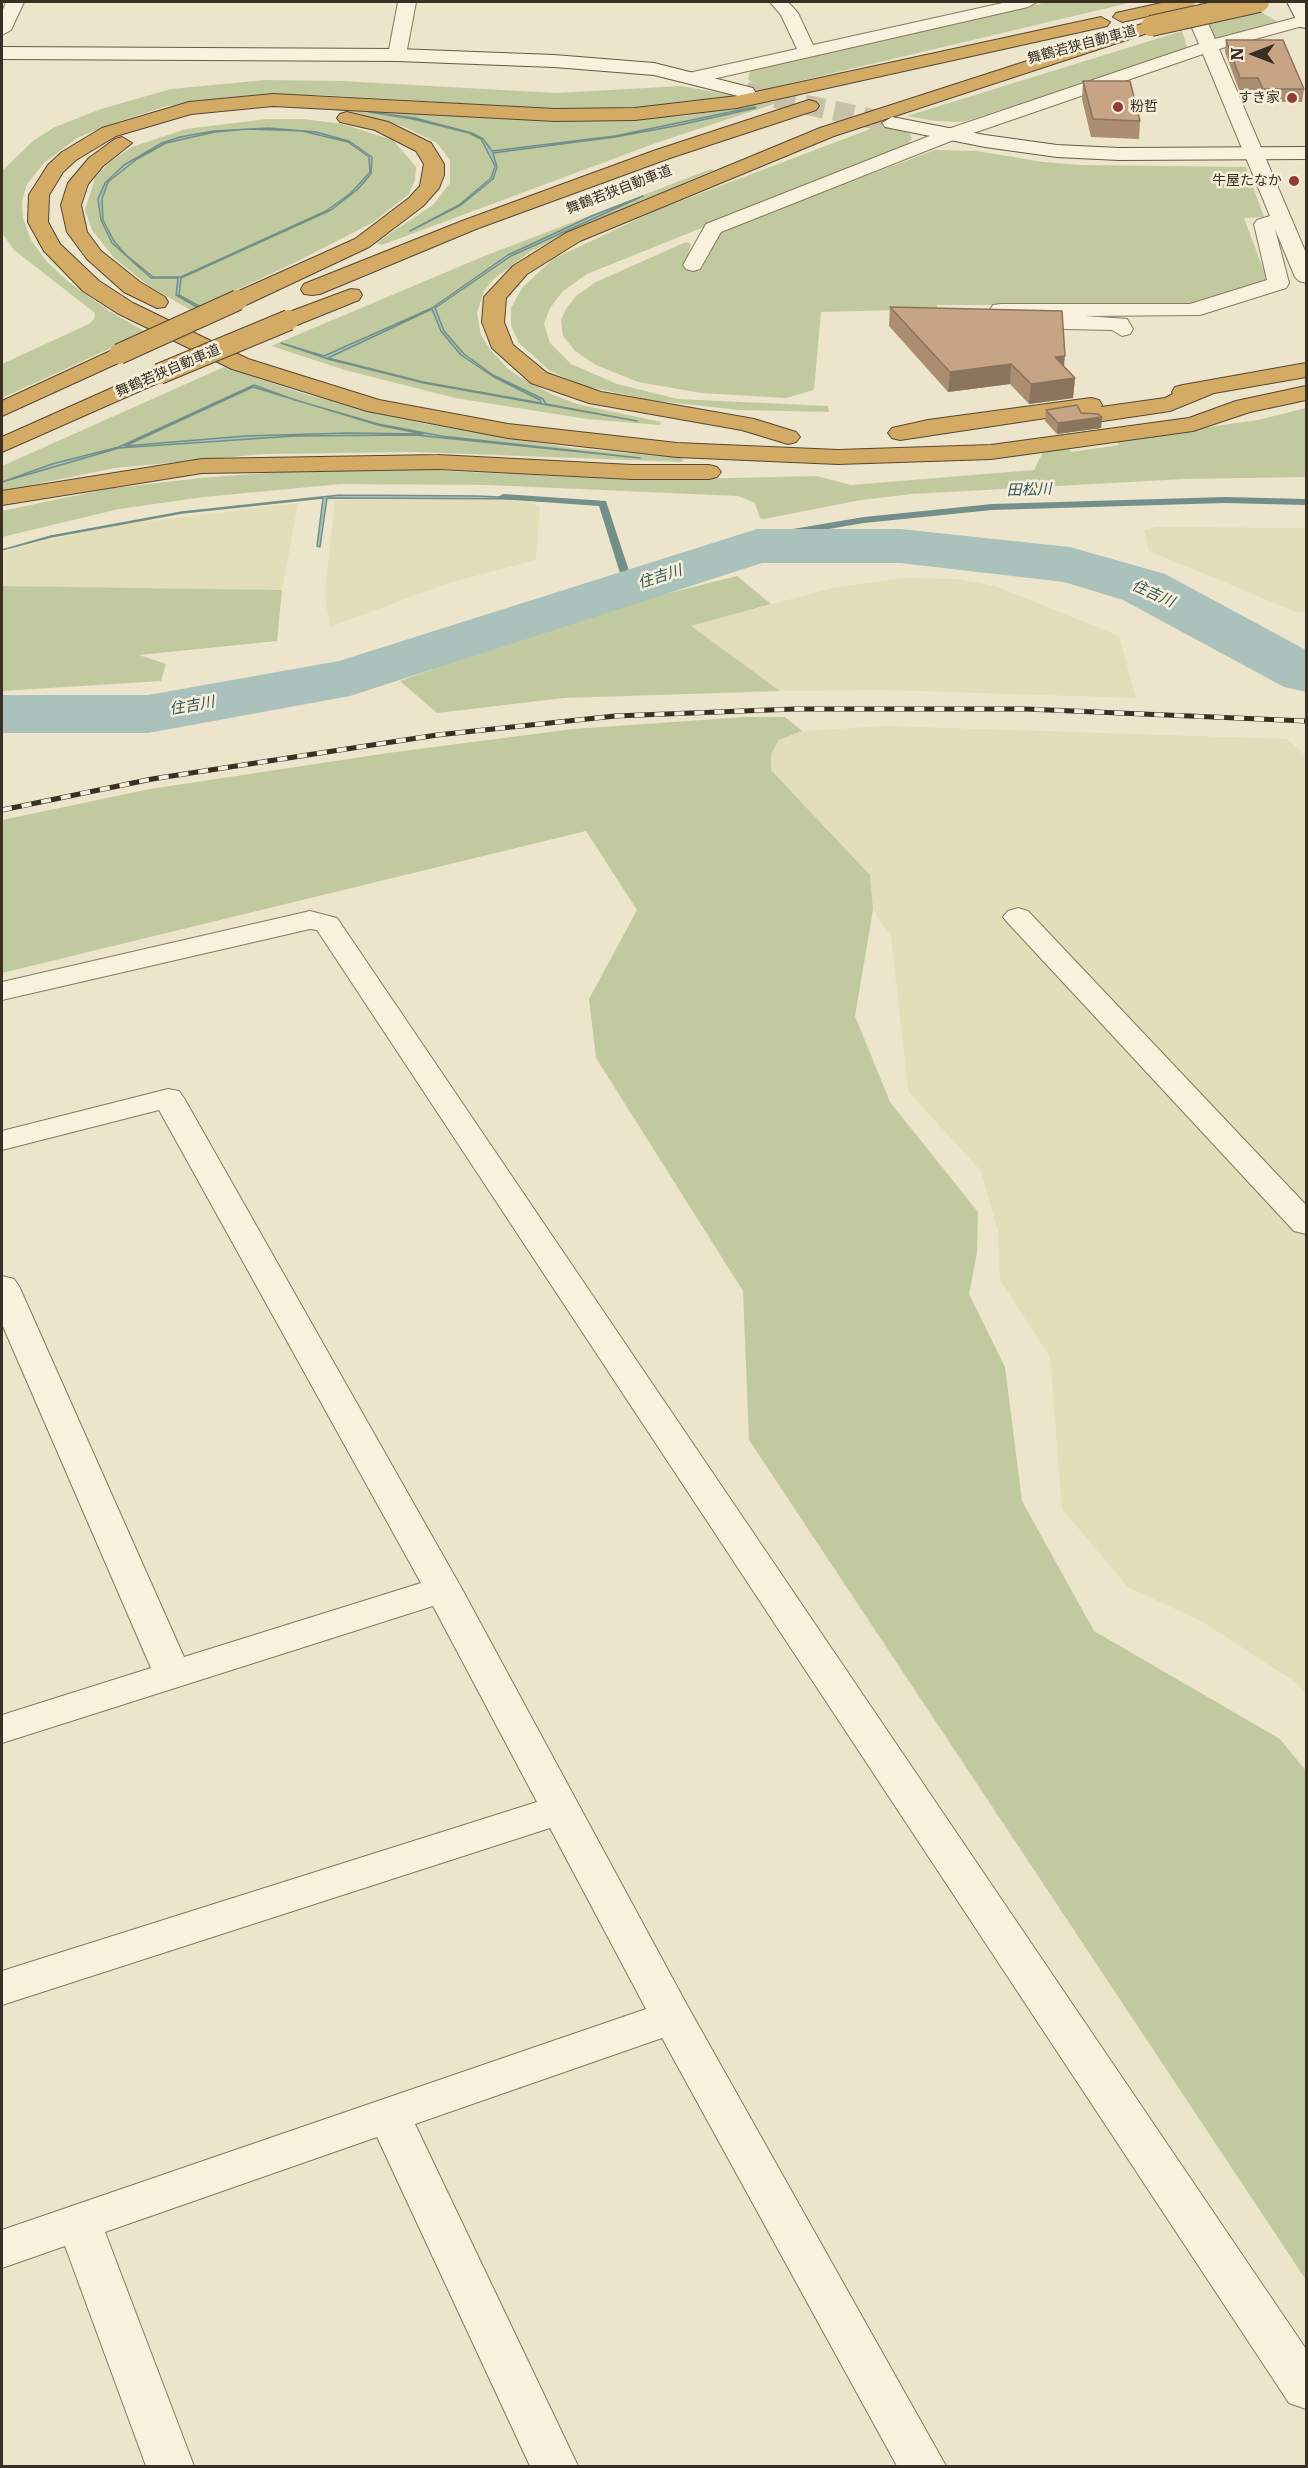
<!DOCTYPE html>
<html>
<head>
<meta charset="utf-8">
<style>
	body { margin:0 }
	#map { position:relative; width:1308px; height:2468px; overflow:hidden; background:#ece5cb; font-family:Literata,serif }
	canvas { display:block }
	.frame { position:absolute; inset:0; border:3px solid #392f22; pointer-events:none }
	.north { position:absolute; left:1224px; top:24px; width:60px; height:60px; -webkit-text-stroke:4px #f4eeda; paint-order:stroke; rotate:270deg; font-size:16px; font-weight:700; line-height:24px; text-align:center; color:#392f22 }
	.north::after { content:''; display:block; margin:auto; width:21px; height:27px; background:#392f22; clip-path:polygon(50% 0,100% 100%,50% 72%,0 100%) }
</style>
</head>
<body>
<div id="map">
<canvas width="1308" height="2468"></canvas>
<div class="frame"></div>
<div class="north">N</div>
</div>
<script>
const ctx = document.querySelector('canvas').getContext('2d');
ctx.lineJoin = 'round';
function paint(path, color) {
  ctx.fillStyle = color;
  ctx.fill(path, 'evenodd');
}
function shape(rows) {
  const path = new Path2D();
  for (const r of rows) {
    path.moveTo(r[0], r[1]);
    for (let i = 2; i < r.length; i += 2) path.lineTo(r[i], r[i + 1]);
  }
  return path;
}
function trace(path, color, width, dash) {
  ctx.strokeStyle = color;
  ctx.lineWidth = width;
  ctx.lineCap = dash ? 'butt' : 'round';
  ctx.setLineDash(dash || []);
  ctx.stroke(path);
}
function drawText(font, color, halo, rows, align = 'center') {
  ctx.font = font + ' Literata,"Noto Sans JP",serif';
  ctx.lineWidth = 5;
  ctx.setLineDash([]);
  ctx.textBaseline = 'middle';
  ctx.strokeStyle = halo;
  ctx.fillStyle = color;
  for (const [text, x, y, turn = 0] of rows) {
    ctx.save();
    ctx.translate(x, y);
    ctx.rotate((+turn || 0) * Math.PI / 180);
    ctx.textAlign = isNaN(turn) ? turn : align;
    if (halo) ctx.strokeText(text, 0, 0);
    ctx.fillText(text, 0, 0);
    ctx.restore();
  }
}
const farmland = shape([
	[483,499,528,501,540,507,536,560,448,583,330,627,325,595,335,500],
	[298,503,282,590,2,586,2,553,23,546,111,526],
	[1157,527,1306,528,1306,612,1296,612,1149,551,1144,530],
	[903,578,956,579,995,586,1119,636,1136,698,884,690,780,691,690,626,833,588],
	[887,726,1287,739,1306,756,1306,1694,1295,1682,1203,1622,1128,1587,1062,1509,1050,1357,1000,1280,998,1231,981,1171,908,1091,891,937,873,910,870,875,771,770,771,754,779,739,802,731]
]);
const green = shape([
	[1047,2,1133,2,770,88,754,85,748,79,750,72,758,68],
	[1260,11,1279,23,1224,39,1212,39,1206,23],
	[1182,31,1188,50,963,122,936,121,907,116],
	[265,80,342,81,556,93,682,86,735,96,633,109,573,110,322,95,232,97,167,106,111,124,77,138,44,163,27,184,22,201,23,218,31,240,47,262,69,282,109,311,146,332,2,398,2,364,89,324,94,319,95,313,14,250,2,233,2,171,33,141,53,128,101,109,171,89],
	[777,101,780,102,656,143,382,245,376,243,433,205,450,183,450,160,437,143,405,127,357,113,325,109,328,107,562,121,683,116],
	[267,119,303,119,342,124,393,140,416,167,415,180,409,194,372,223,296,262,192,311,149,286,114,258,92,230,85,210,95,178,110,162,132,147,186,129],
	[878,126,909,133,912,138,908,145,587,274,563,291,550,308,544,324,550,343,571,364,617,384,678,399,828,406,829,412,738,410,650,400,584,386,550,371,519,343,511,325,511,308,522,288,553,259,657,210],
	[935,150,977,151,1043,162,1081,165,1246,167,1264,217,1244,218,1267,279,1265,282,1190,305,937,305,937,309,821,312,814,390,786,398,701,393,638,382,596,365,575,351,563,336,561,320,566,309,576,296,596,282,686,242,691,244,685,265,724,229],
	[711,169,714,170,584,225,530,252,494,279,484,291,477,313,481,335,489,348,508,369,523,379,551,394,577,404,661,422,660,425,587,419,455,398,345,370,271,346,482,257],
	[224,367,308,395,421,423,572,448,683,458,682,462,415,452,264,454,115,468,2,491,2,466],
	[1306,408,1306,477,1184,479,912,494,861,500,764,519,760,518,755,503,738,496,489,485,341,484,204,497,119,509,2,537,2,511,107,489,200,478,310,470,424,470,645,480,817,476,851,485,1034,470,1044,450,1067,447,1071,452,1119,445,1116,440,1258,420],
	[737,576,771,604,691,626,780,691,564,698,437,713,400,681,598,611],
	[2,586,282,590,277,641,139,655,166,664,161,681,2,691],
	[745,717,785,717,802,731,779,740,771,754,771,770,870,875,873,910,855,1016,890,1102,978,1212,977,1253,969,1294,1005,1367,1022,1501,1094,1631,1280,1739,1306,1771,1306,2280,749,1440,743,1291,596,1058,589,999,637,910,586,831,2,973,2,820,150,789,388,753,573,729]
]);
const water = shape([
	[754,107,756,108,675,126,615,137,493,153,497,167,493,179,461,205,410,231,459,205,491,178,495,166,481,139,469,133,413,119,369,112,415,118,472,133,483,139,492,151,615,136,754,107],
	[268,128,316,132,349,141,372,157,371,174,357,190,331,210,181,278,179,295,199,306,197,307,176,295,178,278,151,278,112,243,101,220,98,199,105,183,124,165,162,143,180,137,214,131,268,128],
	[249,129,302,131,348,142,369,157,370,172,351,193,326,211,181,277,153,277,125,254,114,241,103,220,102,199,108,182,137,159,166,143,215,132,249,129],
	[643,196,511,256,435,308,444,331,464,354,493,375,543,399,546,404,637,421,424,383,328,359,281,343,324,356,432,308,508,255,594,215,643,196],
	[432,309,441,331,461,355,494,377,540,400,541,403,423,382,328,358,432,309],
	[254,385,295,400,378,424,441,436,640,458,415,435,294,436,119,448,2,482,52,464,119,447,254,385],
	[253,387,378,425,423,434,347,433,245,436,125,446,253,387],
	[340,495,477,496,540,499,327,498,320,547,317,546,323,498,182,513,51,537,2,550,51,536,182,512,340,495]
]);
const stream = shape([
	[503,494,606,501,635,589,634,591,630,592,625,589,599,506,500,499,498,497,503,494],
	[1225,497,1306,499,1306,505,1225,503,992,510,864,523,793,535,757,549,752,546,787,530,864,517,992,504,1225,497]
]);
const river = shape([
	[757,529,900,529,1070,547,1165,574,1306,650,1306,692,1284,687,1123,600,1064,582,900,563,762,563,350,696,148,733,2,733,2,695,148,695,339,661,757,529]
]);
const secondaryTunnel = shape([
	[746,92,892,123]
]);
const street = shape([
	[6,2,24,2,11,30,2,35,2,12,6,2],
	[398,2,416,2,406,55,397,61,388,55,398,2],
	[770,2,788,2,798,13,813,45,1007,2,1037,2,1028,7,691,84,684,82,682,78,684,74,797,49,781,15,770,2],
	[1181,2,1199,2,1215,39,1306,15,1306,25,1219,49,1306,253,1306,283,1299,281,1295,277,1275,229,1289,283,1286,288,1200,315,1085,316,1127,319,1133,329,1130,334,1122,336,1112,330,1019,328,1011,326,1008,321,1011,316,993,315,990,310,993,305,1001,304,1190,304,1267,280,1254,224,1257,220,1270,216,1203,54,956,139,721,232,700,269,693,271,686,269,683,265,706,224,942,131,1199,44,1181,2],
	[1018,908,1028,911,1306,1205,1306,1234,1294,1231,1008,923,1003,917,1008,911,1018,908],
	[310,911,337,918,1306,2349,1306,2409,1289,2403,317,930,310,929,2,1000,2,982,310,911],
	[168,1089,179,1091,184,1098,462,1589,687,2005,946,2466,897,2466,662,2038,415,2124,578,2466,530,2466,377,2137,105,2232,194,2466,146,2466,65,2246,2,2268,2,2230,646,2009,550,1828,2,2005,2,1971,537,1802,433,1606,2,1743,2,1715,151,1668,2,1324,2,1276,14,1279,19,1286,184,1657,421,1583,159,1110,2,1150,2,1131,168,1089]
]);
const secondary = shape([
	[1287,2,1305,2,1306,28,1300,27,1287,2],
	[2,47,397,49,554,55,654,63,753,88,755,92,746,98,654,75,554,67,397,61,2,59,2,47],
	[892,117,985,135,1057,145,1119,148,1306,147,1306,159,1119,160,1057,157,985,147,885,127,882,123,892,117]
]);
const highway = shape([
	[1166,2,1196,2,1193,6,1122,22,1113,17,1116,13,1166,2],
	[1101,17,1110,22,1107,26,737,108,635,120,555,121,273,106,191,114,116,136,76,160,63,172,49,195,48,222,60,244,99,281,133,303,248,359,379,400,508,424,677,443,838,450,991,445,1189,418,1236,401,1306,386,1306,400,1250,412,1193,431,991,459,838,464,677,457,508,438,367,411,232,369,117,313,83,291,44,251,28,222,29,195,48,165,62,152,102,128,189,102,273,94,555,109,635,108,737,96,1101,17],
	[1151,21,1157,22,1160,26,1157,30,834,136,580,241,527,274,506,298,504,322,513,345,547,373,601,392,754,419,796,432,800,437,796,442,788,444,742,430,589,403,531,383,492,348,482,322,484,297,513,266,566,233,820,128,1151,21],
	[809,100,816,102,819,106,816,110,670,158,476,229,320,294,312,295,304,294,301,289,304,284,462,221,656,150,809,100],
	[347,112,388,122,431,143,444,164,444,175,439,188,423,206,369,247,246,305,230,305,227,300,230,295,355,239,409,198,420,186,424,164,416,151,375,130,340,122,337,118,340,114,347,112],
	[122,137,132,143,103,166,88,184,81,205,87,232,101,251,140,282,165,297,168,302,165,307,157,308,124,292,87,259,67,232,61,205,68,183,89,158,115,139,122,137],
	[351,289,359,290,362,295,359,300,297,325,289,327,281,325,278,320,281,315,351,289],
	[119,347,127,349,130,354,127,359,2,416,2,401,119,347],
	[1306,363,1306,377,1214,393,1170,411,1089,423,1081,421,1078,416,1079,413,900,440,892,438,888,433,892,428,928,420,1091,398,1099,400,1102,405,1101,407,1165,398,1173,394,1172,392,1175,387,1183,385,1306,363],
	[159,367,167,369,170,374,167,379,2,452,2,437,159,367],
	[438,455,632,465,709,465,717,467,721,472,717,477,709,479,632,479,438,469,202,473,2,505,2,491,202,459,438,455]
]);
const rail = shape([
	[2,810,152,779,437,735,615,716,794,709,1026,709,1306,721]
]);
const highwayBridge = shape([
	[1151,26,1259,2],
	[119,354,238,300],
	[159,374,289,320]
]);
const wall = shape([
	[1226,40,1304,89,1302,102,1262,102,1257,90,1239,90,1225,52],
	[1083,81,1140,121,1139,139,1091,137,1082,99],
	[890,307,1064,367,1075,378,1073,398,1029,404,1010,384,948,392,889,326],
	[1046,410,1081,413,1102,417,1101,428,1057,434,1045,421]
]);
const shadedWall = shape([
	[1065,356,1063,376,1055,357],
	[1011,364,1010,384,948,392,950,372],
	[1075,378,1073,398,1029,404,1031,384],
	[1102,417,1101,428,1057,434,1058,423]
]);
const building = shape([
	[1226,40,1283,40,1304,89,1263,89,1258,78,1240,78,1226,40],
	[1083,81,1130,81,1140,121,1093,119,1083,81],
	[890,307,1062,311,1065,356,1055,357,1075,378,1031,384,1011,364,950,372,890,307],
	[1077,405,1081,413,1098,414,1102,417,1058,423,1046,410,1077,405]
]);
const markers = [
	[1292,98,6,"#923c35"],
	[1118,107,6,"#923c35"],
	[1294,181,6,"#923c35"]
];
const farStreetnames = [
	["舞鶴若狭自動車道",1082,45,-15],
	["舞鶴若狭自動車道",619,190,-21],
	["舞鶴若狭自動車道",168,371,-23]
];
const farPoinames = [
	["すき家",1280,98],
	["粉哲",1130,107,"left"],
	["牛屋たなか",1282,181]
];
const farWaternames = [
	["田松川",1029,490,-2],
	["住吉川",660,577,-18],
	["住吉川",1153,594,24],
	["住吉川",192,706,-10]
];
paint(farmland, '#e1deb9');
paint(green, '#c1ca9f');
paint(water, '#abc1bc');
trace(water, '#728f8a', 1.5);
paint(stream, '#728f8a');
paint(river, '#abc1bc');
trace(secondaryTunnel, '#c8c1a9', 20, [20, 10]);
trace(street, '#877860', 2);
trace(secondary, '#6a5943', 2);
trace(highway, '#564634', 2);
paint(street, '#f7f1de');
paint(secondary, '#f7f1de');
paint(highway, '#d3ab64');
trace(rail, '#392f22', 5);
trace(rail, '#f4eeda', 4, [10]);
trace(highwayBridge, '#564634', 22, []);
trace(highwayBridge, '#d3ab64', 20);
paint(wall, '#ab8e72');
paint(shadedWall, '#8b745c');
paint(building, '#c7a584');
trace(building, '#8b745c', 1.5);
for (const [x, y, r, color] of markers) {
  const dot = new Path2D();
  dot.arc(x, y, r, 0, 2 * Math.PI);
  ctx.fillStyle = color;
  ctx.fill(dot);
  trace(dot, '#f4eeda', 2);
}
drawText('14px', '#392f22', '#f4eeda', farStreetnames);
drawText('14px', '#392f22', '#f4eeda', farPoinames, 'right');
drawText('italic 15px', '#335758', '#f4eeda', farWaternames);
</script>
</body>
</html>
